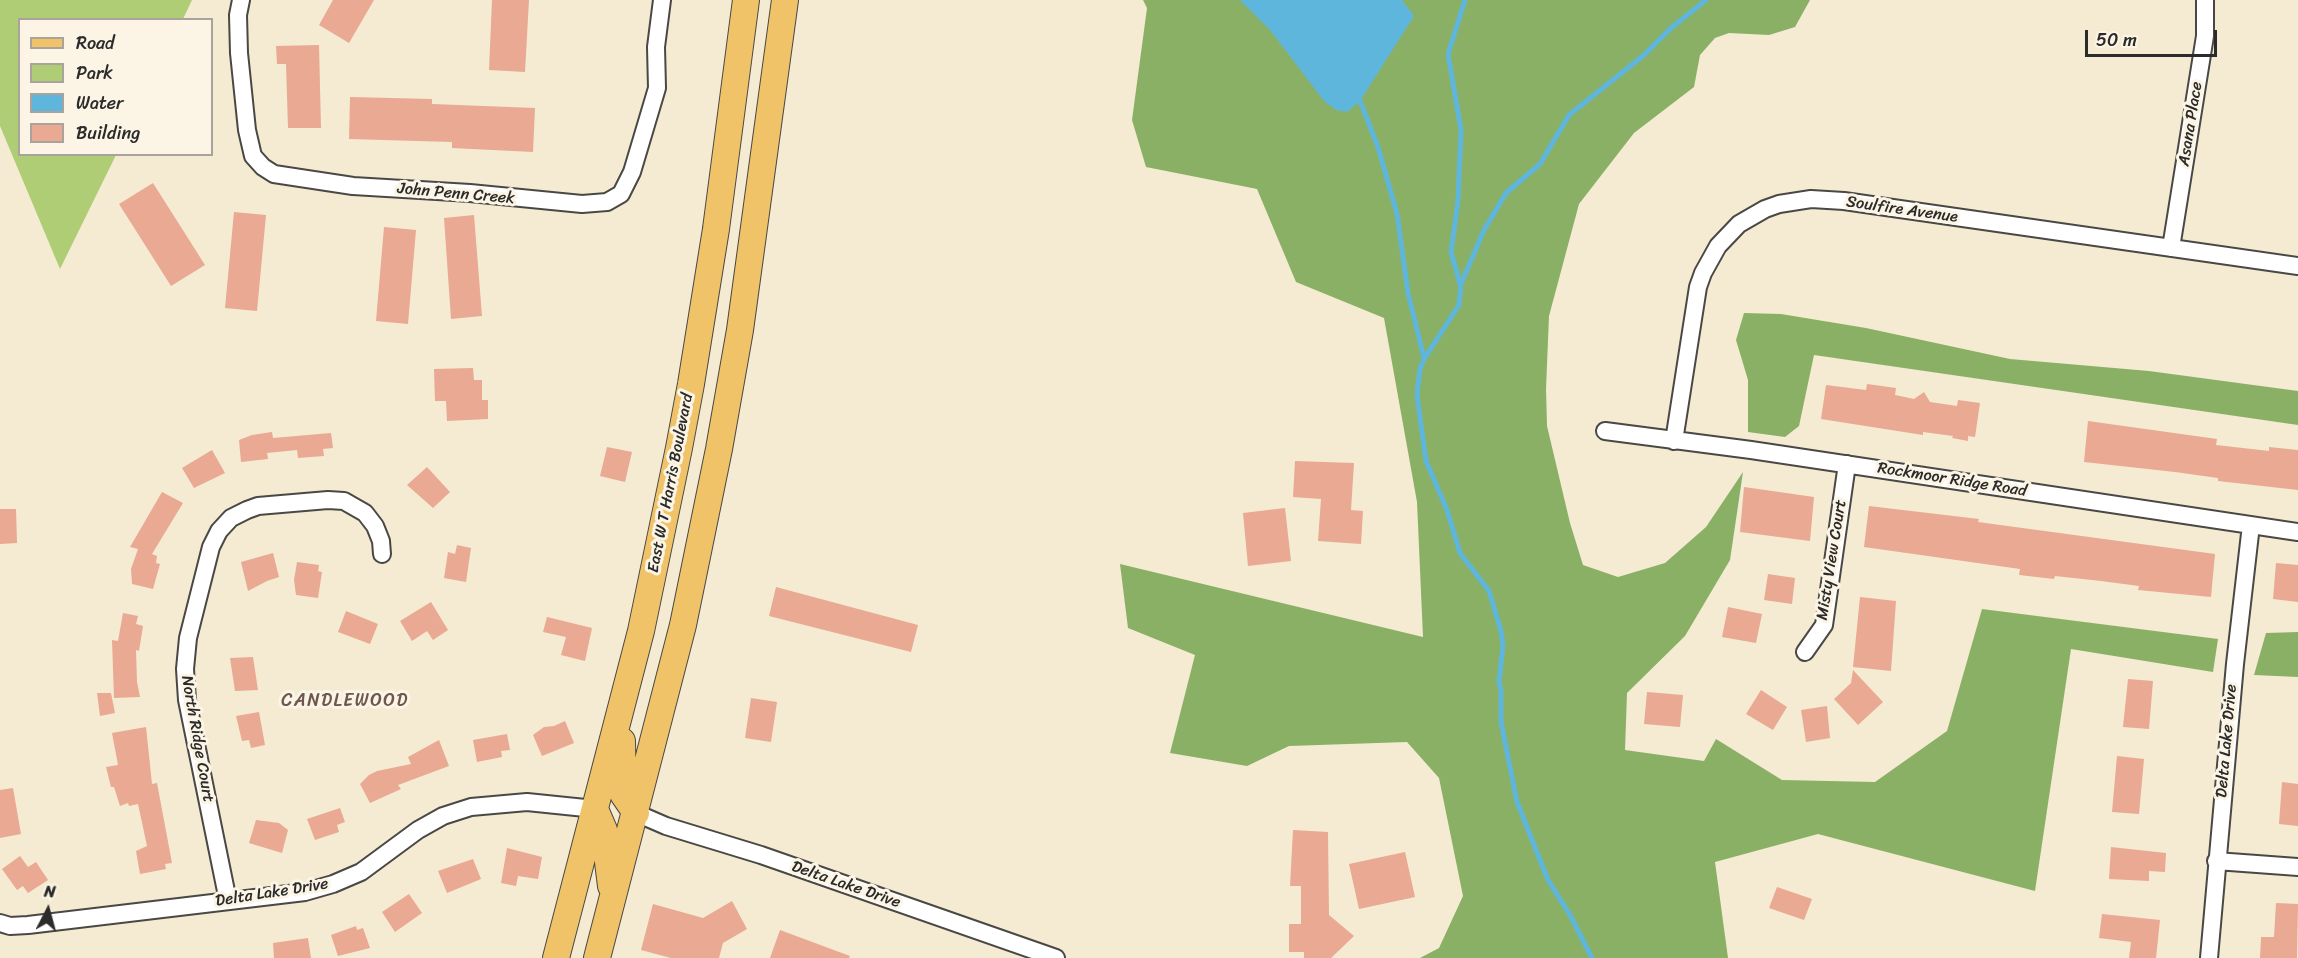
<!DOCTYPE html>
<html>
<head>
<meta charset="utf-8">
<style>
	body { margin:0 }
	#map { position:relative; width:2298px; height:958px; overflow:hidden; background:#f4ebd2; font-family:Sriracha,sans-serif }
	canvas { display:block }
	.legend { position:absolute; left:18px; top:18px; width:195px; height:138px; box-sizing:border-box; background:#fcf5e5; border:2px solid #a8a49b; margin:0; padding:8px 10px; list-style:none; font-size:18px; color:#2b2b2b }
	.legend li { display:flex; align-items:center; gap:12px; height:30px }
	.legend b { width:30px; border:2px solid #a8a49b }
	.north { position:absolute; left:18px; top:880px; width:60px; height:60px; -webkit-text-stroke:4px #fcf5e5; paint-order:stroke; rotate:6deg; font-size:16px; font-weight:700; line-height:24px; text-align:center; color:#2b2b2b }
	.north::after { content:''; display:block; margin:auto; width:21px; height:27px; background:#2b2b2b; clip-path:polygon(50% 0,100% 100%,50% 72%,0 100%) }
	.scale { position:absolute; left:2085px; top:30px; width:132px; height:27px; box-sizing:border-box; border:3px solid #2b2b2b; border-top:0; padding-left:8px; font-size:18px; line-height:21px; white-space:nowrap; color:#2b2b2b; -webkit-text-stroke:4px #fcf5e5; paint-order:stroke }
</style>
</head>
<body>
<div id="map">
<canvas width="2298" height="958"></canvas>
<ul class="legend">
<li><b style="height:8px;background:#f0c369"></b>Road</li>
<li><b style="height:16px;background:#aecd74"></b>Park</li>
<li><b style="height:16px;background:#5fb6dc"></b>Water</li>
<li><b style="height:16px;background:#e9a992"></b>Building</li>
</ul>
<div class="north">N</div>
<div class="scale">50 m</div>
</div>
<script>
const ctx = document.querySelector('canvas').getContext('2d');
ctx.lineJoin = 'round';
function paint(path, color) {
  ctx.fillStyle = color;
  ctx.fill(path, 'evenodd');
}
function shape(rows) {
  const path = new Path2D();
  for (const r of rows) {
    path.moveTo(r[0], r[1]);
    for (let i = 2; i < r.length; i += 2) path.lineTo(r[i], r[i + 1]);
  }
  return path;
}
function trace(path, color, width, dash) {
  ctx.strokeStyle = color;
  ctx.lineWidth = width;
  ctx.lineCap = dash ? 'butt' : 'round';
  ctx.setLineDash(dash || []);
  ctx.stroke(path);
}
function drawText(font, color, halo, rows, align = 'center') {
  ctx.font = font + ' Sriracha,sans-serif';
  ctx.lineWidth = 6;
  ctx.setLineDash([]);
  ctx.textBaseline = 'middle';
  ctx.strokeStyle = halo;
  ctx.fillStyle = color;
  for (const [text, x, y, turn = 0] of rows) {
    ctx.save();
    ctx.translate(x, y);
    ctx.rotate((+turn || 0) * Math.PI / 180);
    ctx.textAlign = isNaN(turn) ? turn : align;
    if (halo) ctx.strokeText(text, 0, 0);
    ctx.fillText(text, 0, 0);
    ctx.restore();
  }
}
const green = shape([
	[0,0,192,0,183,19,20,20,20,154,116,155,60,269,0,126]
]);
const forest = shape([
	[1143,0,1810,0,1795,27,1769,35,1729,33,1715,38,1700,55,1694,87,1634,133,1579,204,1549,316,1546,389,1547,426,1570,523,1583,565,1618,577,1665,563,1706,527,1743,472,1730,560,1685,636,1627,693,1625,750,1704,761,1716,739,1782,780,1875,782,1947,731,1982,609,2218,639,2213,672,2071,649,2035,891,1818,834,1715,862,1728,958,1420,958,1439,948,1463,896,1439,778,1407,742,1289,746,1247,766,1170,753,1195,655,1128,628,1120,564,1423,637,1417,502,1384,318,1296,282,1257,189,1146,167,1132,120,1147,8],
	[1744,313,1781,314,1866,328,2010,359,2149,371,2298,391,2298,425,1814,355,1799,426,1785,437,1748,432,1748,380,1736,340],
	[2298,632,2298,677,2254,675,2266,633]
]);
const water = shape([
	[1240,0,1402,0,1414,16,1360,101,1347,112,1336,110,1324,101,1270,30]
]);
const stream = shape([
	[1360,101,1378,147,1397,214,1408,293,1424,358],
	[1460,284,1451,252,1458,201,1461,130,1448,54,1465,0],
	[1592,958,1570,915,1548,880,1517,802,1501,722,1501,690,1499,683,1503,645,1501,631,1489,591,1460,553,1447,510,1426,461,1417,395,1420,369,1424,359,1459,305,1461,284,1484,230,1506,193,1540,164,1569,115,1644,55,1671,28,1706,0]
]);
const building = shape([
	[333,0,374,0,349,43,319,25],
	[492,0,529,0,525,72,489,70],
	[319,45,321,128,288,128,286,64,277,64,276,46],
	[350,97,432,99,432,104,535,108,533,152,452,148,452,142,349,139],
	[153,183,205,265,171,286,119,204],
	[234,212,266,215,257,311,225,308],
	[474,215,482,316,451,319,444,218],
	[384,227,416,230,408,324,376,321],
	[473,368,474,380,482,380,482,400,488,400,488,419,447,421,446,401,435,401,434,369],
	[1867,384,1896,388,1895,395,1914,399,1924,392,1930,402,1957,406,1958,400,1980,403,1975,437,1968,436,1968,441,1952,438,1953,436,1923,432,1923,435,1821,419,1826,385,1866,390],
	[2088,421,2217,439,2216,445,2269,451,2269,447,2298,450,2298,490,2218,481,2218,478,2175,472,2084,462],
	[272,432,273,438,331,433,333,448,323,449,324,456,298,458,297,450,267,453,268,459,241,462,239,440,252,435],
	[607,447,632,452,625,482,600,476],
	[212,450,225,473,194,488,182,468],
	[1295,461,1354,463,1351,510,1363,511,1361,544,1318,541,1321,499,1293,497],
	[427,467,450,492,433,508,407,485],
	[1744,487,1814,497,1810,541,1740,532],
	[162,492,183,503,152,554,157,556,156,563,160,564,153,589,132,584,131,569,138,549,130,547],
	[1869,506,1979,519,1978,522,2215,554,2211,597,2138,590,2139,586,2101,581,2055,576,2054,579,2019,575,2020,569,1864,547],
	[1285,508,1291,561,1248,566,1243,513],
	[0,509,16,509,17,543,0,544],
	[457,545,471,548,466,582,444,578,448,552,455,554],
	[273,553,279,577,267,581,248,591,241,562],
	[297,562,319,565,318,571,322,572,318,598,296,595,294,580],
	[2276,563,2298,565,2298,602,2273,599],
	[1768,574,1795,578,1792,604,1764,600],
	[776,587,918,625,911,652,769,616],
	[1860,597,1896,601,1891,671,1853,667],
	[431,602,448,630,433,640,427,631,412,641,400,621],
	[1728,607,1762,614,1756,643,1722,637],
	[346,611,378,624,370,644,338,632],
	[123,613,138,616,136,624,143,626,139,651,136,650,137,682,140,697,114,698,112,640,118,641],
	[547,617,592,628,585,661,561,655,566,637,543,632],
	[253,657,258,690,235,691,230,658],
	[1853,670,1883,702,1858,725,1834,699,1851,683],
	[2128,679,2153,681,2149,729,2123,727],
	[1761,690,1787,707,1773,730,1746,714],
	[1647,692,1683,695,1680,727,1644,724],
	[97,693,111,693,115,713,100,716],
	[751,698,777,702,771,742,745,738],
	[1827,706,1830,738,1806,742,1801,710],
	[259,712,265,745,251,748,249,740,242,741,236,716],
	[565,721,574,743,542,756,533,735,544,727,554,726],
	[146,727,152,784,157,783,172,863,165,864,166,869,140,874,136,851,147,846,138,804,129,806,128,803,120,806,114,787,111,787,106,767,118,765,112,733],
	[507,734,510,750,501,751,502,757,477,762,473,740],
	[439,740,449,766,398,785,401,789,370,803,360,784,369,775,377,771,411,764,408,757],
	[2117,756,2144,759,2139,814,2112,812],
	[2282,782,2298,784,2298,826,2279,824],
	[13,788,21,834,0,838,0,790],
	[340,808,345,822,337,825,339,832,315,840,307,819],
	[256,820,279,823,288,830,282,853,249,843],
	[1293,830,1328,832,1329,915,1354,936,1331,958,1304,958,1304,952,1289,952,1289,924,1301,924,1301,886,1290,886],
	[2111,847,2166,853,2165,872,2149,871,2149,881,2109,879],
	[507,848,542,857,538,879,518,876,516,886,501,883],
	[1405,852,1415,897,1359,909,1349,864],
	[20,856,28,867,36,862,48,880,28,893,23,886,17,890,2,869],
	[473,859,481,879,447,893,438,871],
	[1777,887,1812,899,1804,920,1769,908],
	[409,894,422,913,395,932,382,912],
	[732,901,747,929,723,943,719,958,671,958,641,950,653,904,703,918],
	[2276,903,2298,904,2297,958,2260,958,2261,937,2274,937],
	[2102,914,2160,920,2156,958,2129,958,2131,942,2099,938],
	[356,926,357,930,363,928,370,948,338,956,331,935],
	[780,930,850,956,849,958,770,958],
	[308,938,311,958,274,958,273,943]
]);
const street = shape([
	[241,0,238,15,239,53,247,130,253,156,263,167,274,174,353,186,470,193,582,204,607,202,621,194,632,172,657,88,656,47,662,0],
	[2171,248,2205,36,2205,0],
	[1605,431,1751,450,2298,532],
	[1674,441,1698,287,1703,273,1718,246,1739,224,1765,209,1779,204,1811,199,1844,201,2298,266],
	[1805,652,1824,625,1847,464],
	[636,813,666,826,761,855,1056,958],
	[2216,861,2298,867],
	[228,901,187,700,185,669,188,638,211,547,219,531,231,518,247,510,258,506,328,500,344,501,365,513,375,526,381,541,382,554],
	[0,923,10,926,28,925,305,892,333,884,361,872,418,830,443,816,471,807,527,802,595,809],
	[2209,958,2235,664,2251,525]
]);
const primary = shape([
	[622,741,623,794,636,813],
	[595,809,604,830,611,886],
	[556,958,641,631,679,448,691,384,716,229,746,0],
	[597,958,683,625,719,449,740,330,785,0]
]);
const streetNames = [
	["Asana Place",2191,124,-81],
	["John Penn Creek",456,194,5],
	["Soulfire Avenue",1902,210,8],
	["Rockmoor Ridge Road",1952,480,9],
	["East W T Harris Boulevard",671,483,-79],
	["Misty View Court",1832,560,-81],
	["North Ridge Court",197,739,80],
	["Delta Lake Drive",2227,741,-85],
	["Delta Lake Drive",846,885,19],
	["Delta Lake Drive",272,893,-9]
];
const neighbourhoodNames = [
	["CANDLEWOOD",345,701]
];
paint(green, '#aecd74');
paint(forest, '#8ab066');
paint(water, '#5fb6dc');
trace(stream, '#5fb6dc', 5);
paint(building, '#e9a992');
trace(street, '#494844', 20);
trace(primary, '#494844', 28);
trace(street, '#fff', 16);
trace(primary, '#f0c369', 26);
drawText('16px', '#2b2b2b', '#fcf5e5', streetNames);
ctx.letterSpacing = '1.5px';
drawText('18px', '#6e574f', '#fcf5e5', neighbourhoodNames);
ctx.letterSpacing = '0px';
</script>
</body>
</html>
